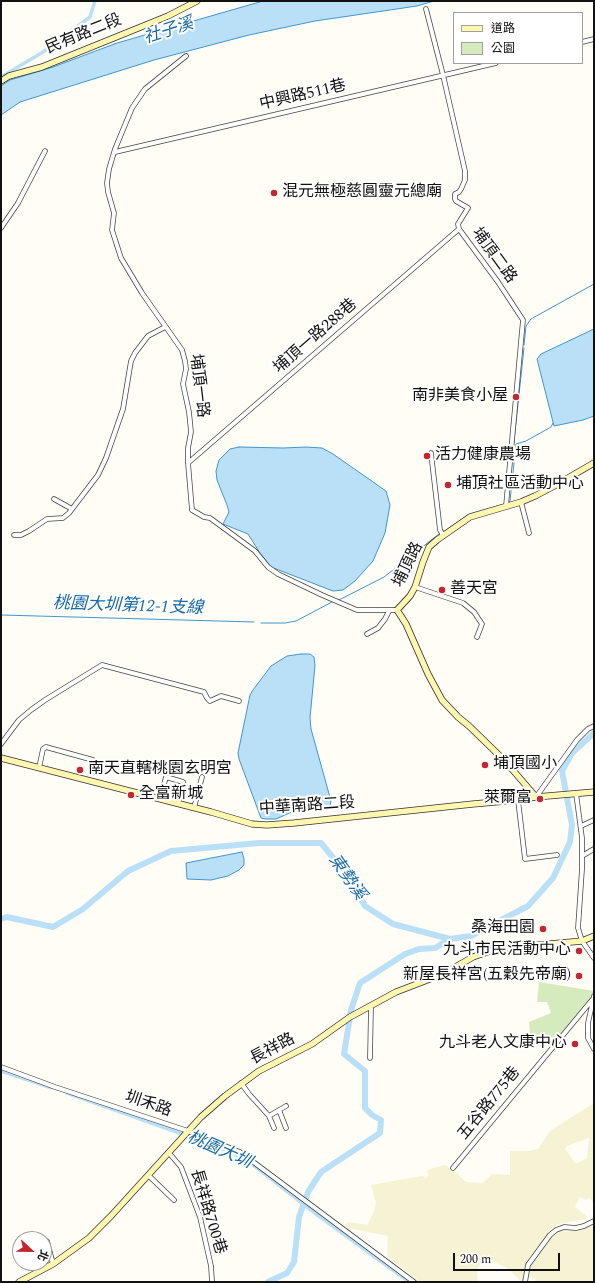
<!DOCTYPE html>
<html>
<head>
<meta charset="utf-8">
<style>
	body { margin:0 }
	#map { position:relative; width:595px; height:1283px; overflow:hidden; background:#fffdf5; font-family:Spectral,"Noto Sans TC",serif }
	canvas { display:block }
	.frame { position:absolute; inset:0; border:2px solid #111; pointer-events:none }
	.legend { position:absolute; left:453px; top:12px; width:130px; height:52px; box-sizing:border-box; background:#fff; border:1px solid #a0a0a0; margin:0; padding:5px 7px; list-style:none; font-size:12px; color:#111 }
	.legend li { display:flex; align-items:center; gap:8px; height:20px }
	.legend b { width:20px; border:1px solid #a0a0a0 }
	.north { position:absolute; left:12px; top:1231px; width:40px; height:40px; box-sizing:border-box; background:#fff; border:1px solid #a0a0a0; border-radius:50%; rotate:112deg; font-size:11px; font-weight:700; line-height:16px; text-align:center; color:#111 }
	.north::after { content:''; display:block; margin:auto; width:14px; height:18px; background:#c4262e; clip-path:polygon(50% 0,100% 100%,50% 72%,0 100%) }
	.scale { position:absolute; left:453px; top:1253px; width:107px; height:18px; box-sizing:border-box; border:2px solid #111; border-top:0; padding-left:5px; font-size:12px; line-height:14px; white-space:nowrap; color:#111; -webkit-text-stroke:3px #fff; paint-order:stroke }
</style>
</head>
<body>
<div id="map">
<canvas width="595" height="1283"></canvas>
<div class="frame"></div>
<ul class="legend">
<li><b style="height:5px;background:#fff6b0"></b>道路</li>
<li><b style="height:11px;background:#d5ebbd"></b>公園</li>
</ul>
<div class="north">北</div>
<div class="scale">200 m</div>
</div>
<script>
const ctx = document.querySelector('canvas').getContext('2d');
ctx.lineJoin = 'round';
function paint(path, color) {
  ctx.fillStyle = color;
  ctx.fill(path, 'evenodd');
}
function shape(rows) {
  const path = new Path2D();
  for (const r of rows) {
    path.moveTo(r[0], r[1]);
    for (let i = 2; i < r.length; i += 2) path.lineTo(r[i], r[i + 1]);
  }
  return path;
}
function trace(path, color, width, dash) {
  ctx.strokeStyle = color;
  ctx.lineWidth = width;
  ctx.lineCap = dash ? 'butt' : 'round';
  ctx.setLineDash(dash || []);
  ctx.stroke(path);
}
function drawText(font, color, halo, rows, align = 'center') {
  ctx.font = font + ' Spectral,"Noto Sans TC",serif';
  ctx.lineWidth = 4;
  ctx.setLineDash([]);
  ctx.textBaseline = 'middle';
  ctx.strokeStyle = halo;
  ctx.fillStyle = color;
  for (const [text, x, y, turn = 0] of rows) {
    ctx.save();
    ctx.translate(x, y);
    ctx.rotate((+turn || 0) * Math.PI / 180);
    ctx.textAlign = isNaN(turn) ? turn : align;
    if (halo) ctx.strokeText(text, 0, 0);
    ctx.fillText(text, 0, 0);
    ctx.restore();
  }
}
const farmland = shape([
	[594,1103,594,1202,588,1198,586,1200,580,1197,575,1207,589,1218,559,1224,553,1228,529,1258,525,1267,523,1282,521,1282,509,1269,485,1258,479,1266,477,1274,478,1282,420,1282,387,1256,388,1236,348,1228,345,1225,345,1224,350,1222,367,1225,368,1224,374,1211,376,1203,371,1185,422,1176,426,1178,429,1175,426,1172,430,1169,445,1165,453,1170,466,1182,483,1183,492,1174,510,1175,510,1151,529,1151,538,1149,550,1131],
	[589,1138,587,1158,576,1164,565,1149,567,1146],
	[594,1221,594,1282,534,1282,535,1279,528,1275,531,1264,556,1230,578,1226]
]);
const green = shape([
	[539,982,594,991,588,1002,558,1040,530,1035,529,1022,551,1013,547,1002,537,1002]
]);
const water = shape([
	[263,1,434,1,417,6,315,21,249,35,154,60,20,102,1,115,1,86,10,80,53,67,117,43,263,1],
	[594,329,594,416,583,420,554,426,537,359,541,354,594,329],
	[239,447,283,448,306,447,322,448,333,454,386,491,390,505,385,533,373,561,355,581,343,590,333,591,271,567,260,553,248,534,223,524,229,512,227,505,217,480,216,471,219,460,230,449,239,447],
	[301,654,310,654,314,657,315,665,310,718,311,729,331,801,330,806,324,810,294,811,276,819,265,819,261,818,239,759,238,753,250,695,253,690,271,666,287,656,301,654],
	[242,852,244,859,244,865,239,870,228,876,211,880,187,879,186,863,242,852]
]);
const stream = shape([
	[524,345,526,326,531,319,594,284],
	[510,479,524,348],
	[509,502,510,501,516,444,526,441,551,427,553,423],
	[443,532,469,514,504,504],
	[339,600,384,577,439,534],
	[1,615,254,622],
	[261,623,285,623,296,621,332,602]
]);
const canal = shape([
	[1,77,43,52,90,17,95,1],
	[1,1071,52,1088],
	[67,1093,213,1145,247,1160,316,1214,409,1282]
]);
const river = shape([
	[1,919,7,917,53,927,83,909,128,871,171,851,259,843,321,843,349,877,365,906,393,924,450,939,471,936,528,906,553,878,570,842,572,825,562,771,572,753,594,733],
	[268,1282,287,1273,294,1262,299,1217,308,1192,321,1172,380,1133,381,1120,372,1115,365,1108,365,1071,344,1054,351,1010,360,983,405,954,419,949,435,948,450,939]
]);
const street = shape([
	[426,9,443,75,465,171,465,180,461,189,459,192,455,194,455,199,456,201,468,208,458,224,459,229,498,282,523,320,506,506],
	[582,42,594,39],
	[186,56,145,89,132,108,115,149,109,169,107,183,108,192,114,213,112,230,121,258,142,293,182,350,185,361,186,369,183,384,189,412,191,432,188,448,188,463,192,510,204,517,210,518,255,551,268,567,278,574,322,595,357,610,397,610],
	[115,152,496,63],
	[1,228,18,203,45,151],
	[431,453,440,530,443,535],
	[188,463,459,229],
	[54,499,72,509],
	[521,502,529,533],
	[14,535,21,535,29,531,47,519,63,518,69,513,98,475,106,458,123,409,131,361,135,353,148,336,165,327],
	[415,587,463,603,474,612,482,624,477,637],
	[367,634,378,628,385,619,389,611],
	[1,744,19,720,31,710,45,700,102,665,204,692,207,698,210,701,221,696,239,701],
	[39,768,43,749,46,747,93,760],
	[576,793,582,838,582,869,578,928,582,941,594,958],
	[536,797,577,740,588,729,594,726],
	[160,799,166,777,183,782,178,803],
	[518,800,525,859,557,855],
	[194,808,202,777],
	[581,826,594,820],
	[582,856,594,849],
	[594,996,588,1023,588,1038,594,1049],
	[370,1058,371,1006],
	[1,1067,55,1087,188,1131,240,1152,414,1282],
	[241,1083,249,1094,269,1116,274,1128],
	[279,1110,286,1128],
	[269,1116,286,1106],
	[169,1153,181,1167,200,1217,211,1266,212,1282],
	[453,1168,592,1000],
	[148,1175,174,1200],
	[44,1240,47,1241,53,1264],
	[525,1282,528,1265,550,1235,556,1230,564,1227,576,1228,584,1226,594,1221]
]);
const secondary = shape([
	[1,81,9,76,42,67,168,16,197,1],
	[1,758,211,812,252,824,267,825,294,823,473,804,518,800,536,797,594,792],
	[536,797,505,761,469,726,458,717,442,700,428,674,406,624,397,610,410,596,415,587,423,562,429,547,437,540,470,517,521,502,535,496,556,485,594,463],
	[19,1282,53,1264,89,1238,111,1216,201,1117,225,1096,259,1071,312,1044,350,1017,396,992,443,974,473,957,496,949,582,941,594,936]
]);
const markers = [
	[274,193,4,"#c4262e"],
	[516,397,4,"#c4262e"],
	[427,456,4,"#c4262e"],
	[448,485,4,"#c4262e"],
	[442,590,4,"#c4262e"],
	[485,765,4,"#c4262e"],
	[80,770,4,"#c4262e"],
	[131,795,4,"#c4262e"],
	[540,799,4,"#c4262e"],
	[543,929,4,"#c4262e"],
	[579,951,4,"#c4262e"],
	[579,976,4,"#c4262e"],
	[575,1044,4,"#c4262e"]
];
const streetNames = [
	["民有路二段",84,35,-22],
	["中興路511巷",303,96,-13],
	["埔頂二路",493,256,54],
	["埔頂一路288巷",316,337,-41],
	["埔頂一路",198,386,83],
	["埔頂路",409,565,-64],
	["中華南路二段",307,807,-4],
	["長祥路",273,1050,-28],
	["五谷路775巷",490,1104,-51],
	["圳禾路",148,1105,19],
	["長祥路700巷",207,1212,73]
];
const poiNames = [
	["混元無極慈圓靈元總廟",282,193],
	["南非美食小屋",508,397,"right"],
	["活力健康農場",435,456],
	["埔頂社區活動中心",456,485],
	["善天宮",450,590],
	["埔頂國小",493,765],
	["南天直轄桃園玄明宮",88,770],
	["全富新城",139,795],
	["萊爾富",532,799,"right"],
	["桑海田園",535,929,"right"],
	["九斗市民活動中心",571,951,"right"],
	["新屋長祥宮(五穀先帝廟)",571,976,"right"],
	["九斗老人文康中心",567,1044,"right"]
];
const waterNames = [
	["社子溪",169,32,-18],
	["桃園大圳第12-1支線",128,607,2],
	["東勢溪",346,878,55],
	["桃園大圳",219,1151,24]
];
paint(farmland, '#f6f3d4');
paint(green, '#d5ebbd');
paint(water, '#b9e0f7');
trace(water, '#3f96cf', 1);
trace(stream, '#3f96cf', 1);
trace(canal, '#b9e0f7', 3.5);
trace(river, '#b9e0f7', 6);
trace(street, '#444', 5.5);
trace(secondary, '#333', 7);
trace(street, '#fff', 4);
trace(secondary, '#fff6b0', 5.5);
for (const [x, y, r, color] of markers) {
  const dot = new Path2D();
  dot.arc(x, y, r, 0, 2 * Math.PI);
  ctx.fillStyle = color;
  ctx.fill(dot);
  trace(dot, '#fff', 1.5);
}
drawText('16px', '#111', '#fff', streetNames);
drawText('16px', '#111', '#fff', poiNames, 'left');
drawText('italic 17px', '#1768a6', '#fff', waterNames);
</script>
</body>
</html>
